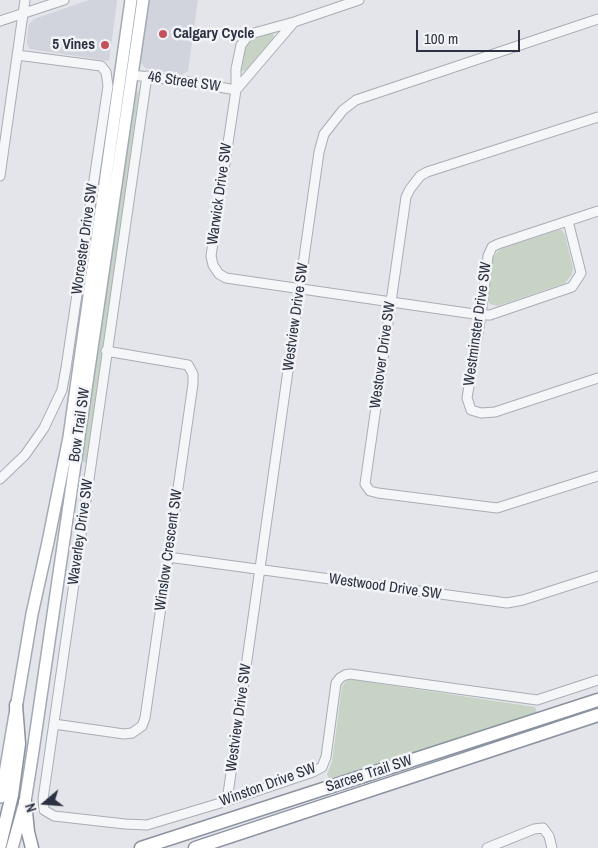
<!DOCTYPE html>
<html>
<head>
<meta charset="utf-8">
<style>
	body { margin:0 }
	#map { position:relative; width:598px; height:848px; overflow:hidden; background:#e3e5ea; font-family:"Archivo Narrow",sans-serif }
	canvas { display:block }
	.north { position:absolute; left:20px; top:778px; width:50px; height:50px; -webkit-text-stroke:4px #f2f4f7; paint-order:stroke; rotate:252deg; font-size:14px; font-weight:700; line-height:20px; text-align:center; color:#2c3241 }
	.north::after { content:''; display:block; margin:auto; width:18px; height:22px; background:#2c3241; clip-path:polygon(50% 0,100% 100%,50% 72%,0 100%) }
	.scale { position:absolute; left:416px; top:30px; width:104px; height:22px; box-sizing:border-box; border:2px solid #2c3241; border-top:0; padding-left:6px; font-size:15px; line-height:18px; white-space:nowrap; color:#2c3241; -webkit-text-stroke:4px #f2f4f7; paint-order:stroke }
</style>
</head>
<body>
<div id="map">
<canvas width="598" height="848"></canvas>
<div class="north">N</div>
<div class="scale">100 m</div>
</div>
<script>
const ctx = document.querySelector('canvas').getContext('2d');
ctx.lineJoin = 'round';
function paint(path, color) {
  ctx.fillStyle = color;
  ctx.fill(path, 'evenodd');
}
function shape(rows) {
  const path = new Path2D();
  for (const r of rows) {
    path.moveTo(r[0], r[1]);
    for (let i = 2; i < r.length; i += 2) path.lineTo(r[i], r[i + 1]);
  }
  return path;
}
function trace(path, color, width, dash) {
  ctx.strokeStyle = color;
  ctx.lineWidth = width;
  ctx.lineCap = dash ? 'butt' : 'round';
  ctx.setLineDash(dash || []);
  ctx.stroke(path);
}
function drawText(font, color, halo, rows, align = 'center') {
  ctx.font = font + ' "Archivo Narrow",sans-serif';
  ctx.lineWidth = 5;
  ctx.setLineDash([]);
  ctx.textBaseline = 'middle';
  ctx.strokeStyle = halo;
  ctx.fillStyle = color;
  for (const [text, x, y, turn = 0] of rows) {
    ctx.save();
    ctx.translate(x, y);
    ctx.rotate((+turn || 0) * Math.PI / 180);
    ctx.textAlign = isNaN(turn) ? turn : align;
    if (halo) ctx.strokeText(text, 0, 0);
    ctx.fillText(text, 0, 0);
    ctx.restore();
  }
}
const built = shape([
	[89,0,117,0,117,2,109,61,29,49,27,42,28,29,29,24,34,19],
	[148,0,198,0,188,71,182,75,145,68,140,61]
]);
const green = shape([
	[273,32,274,37,245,71,240,71,242,52,248,42,254,37],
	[139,90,132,143,86,463,83,462,82,450,120,179,129,141,136,94],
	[558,230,562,230,565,235,573,268,572,274,565,283,498,306,490,304,488,301,493,258,498,251,503,248],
	[348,679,535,707,537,713,329,779,327,774,332,762,342,686]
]);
const minor = shape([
	[359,0,294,22,254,33,247,37,241,45,236,69,236,90,211,256,213,265,219,274,226,278,481,315,490,315,572,287,581,273,568,221],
	[0,21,64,0],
	[132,75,191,82,236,90],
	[147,76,43,799,44,810,54,816,125,824,147,825,227,801,313,772,322,767,326,757,336,683,340,678,345,675,350,674,537,700,598,680],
	[236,90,294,22],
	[598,117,427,172,420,176,410,189,406,197,365,484,370,491,378,493,497,508,598,476],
	[0,176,25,0],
	[598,211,498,244,492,247,488,256,481,315,467,398,471,410,481,413,495,412,598,378],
	[0,479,25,455,44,428,62,390,66,368,108,86,106,72,101,66,17,55],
	[168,557,507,603,523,600,598,576],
	[54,724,124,734,132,733,142,726,145,718,193,384,193,374,188,365,106,351],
	[227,801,319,152,324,134,343,110,356,100,598,19],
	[487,848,534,829,543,828,549,836,552,848]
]);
const major = shape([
	[1,797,32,614,48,542,69,437,131,0],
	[12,848,25,802,33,751,143,0]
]);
const highway = shape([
	[0,795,2,789],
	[25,802,28,832,32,848],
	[0,845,12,795,19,744,16,705],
	[141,848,598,700],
	[195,848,598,715]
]);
const markers = [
	[163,34,5,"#c6515d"],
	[105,45,5,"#c6515d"]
];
const poiNames = [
	["Calgary Cycle",173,34],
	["5 Vines",95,45,"right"]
];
const streetNames = [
	["46 Street SW",184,82,8],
	["Warwick Drive SW",220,194,-82],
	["Worcester Drive SW",85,239,-82],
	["Westview Drive SW",296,317,-82],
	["Westminster Drive SW",478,324,-82],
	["Westover Drive SW",383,355,-82],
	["Bow Trail SW",80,425,-82],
	["Waverley Drive SW",81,532,-82],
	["Winslow Crescent SW",169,550,-82],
	["Westwood Drive SW",385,587,8],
	["Westview Drive SW",239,718,-82],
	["Sarcee Trail SW",369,774,-18],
	["Winston Drive SW",268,785,-20]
];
paint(built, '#d1d4dc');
paint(green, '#c7d3c4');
trace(minor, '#a8acb4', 11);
trace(major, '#a3a9b5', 14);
trace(highway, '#8b92a0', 15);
trace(minor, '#f5f6f8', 9);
trace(major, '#fff', 11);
trace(highway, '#fff', 12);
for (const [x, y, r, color] of markers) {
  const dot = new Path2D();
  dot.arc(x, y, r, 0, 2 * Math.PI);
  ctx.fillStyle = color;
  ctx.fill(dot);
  trace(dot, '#f2f4f7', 2);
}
drawText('bold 15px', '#2c3241', '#f2f4f7', poiNames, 'left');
drawText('15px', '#2c3241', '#f2f4f7', streetNames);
</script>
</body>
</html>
